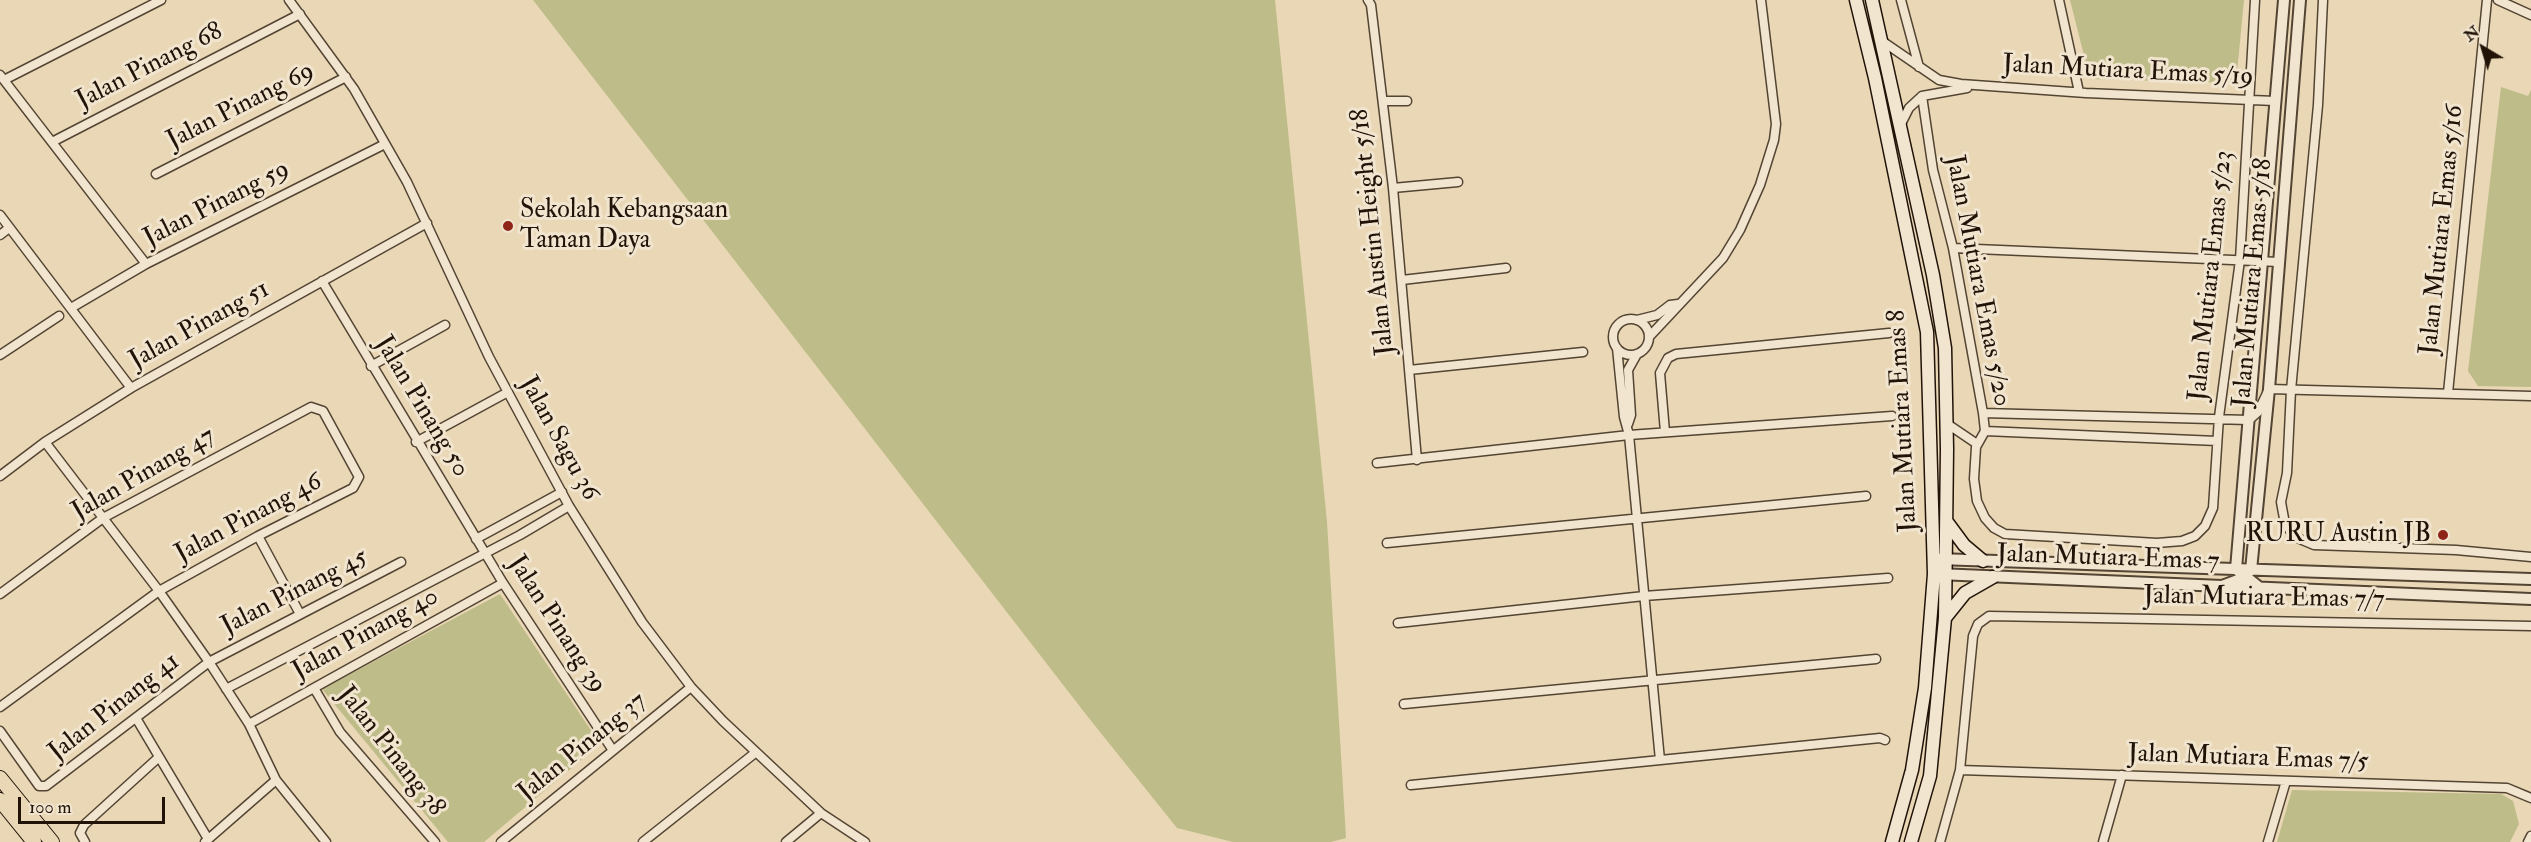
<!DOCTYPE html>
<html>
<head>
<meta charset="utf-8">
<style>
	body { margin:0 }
	#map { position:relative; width:2531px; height:842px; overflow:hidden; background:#e9d7b5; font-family:"IM FELL Double Pica",serif }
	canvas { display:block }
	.north { position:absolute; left:2453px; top:18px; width:60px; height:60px; -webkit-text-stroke:4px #f1e5cf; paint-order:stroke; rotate:322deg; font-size:16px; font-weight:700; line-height:24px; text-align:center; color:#211308 }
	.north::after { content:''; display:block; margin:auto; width:21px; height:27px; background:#211308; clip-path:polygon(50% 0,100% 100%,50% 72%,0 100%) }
	.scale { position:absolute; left:18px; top:797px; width:147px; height:27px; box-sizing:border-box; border:3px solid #211308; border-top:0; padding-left:8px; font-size:18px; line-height:21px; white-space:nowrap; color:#211308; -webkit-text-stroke:4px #f1e5cf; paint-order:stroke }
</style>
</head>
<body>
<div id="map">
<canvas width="2531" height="842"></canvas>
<div class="north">N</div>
<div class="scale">100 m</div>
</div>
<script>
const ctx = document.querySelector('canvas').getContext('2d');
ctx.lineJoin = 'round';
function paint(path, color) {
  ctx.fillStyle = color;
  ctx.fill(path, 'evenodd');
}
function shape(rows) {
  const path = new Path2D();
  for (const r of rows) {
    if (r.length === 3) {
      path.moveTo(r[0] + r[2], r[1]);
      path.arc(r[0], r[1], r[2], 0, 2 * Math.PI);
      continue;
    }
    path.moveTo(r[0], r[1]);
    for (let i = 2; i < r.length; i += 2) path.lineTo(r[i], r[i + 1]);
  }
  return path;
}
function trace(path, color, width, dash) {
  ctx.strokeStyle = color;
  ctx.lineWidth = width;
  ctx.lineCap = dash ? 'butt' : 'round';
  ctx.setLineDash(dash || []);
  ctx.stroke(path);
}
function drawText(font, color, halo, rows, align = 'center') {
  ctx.font = font + ' "IM FELL Double Pica",serif';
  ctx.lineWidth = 6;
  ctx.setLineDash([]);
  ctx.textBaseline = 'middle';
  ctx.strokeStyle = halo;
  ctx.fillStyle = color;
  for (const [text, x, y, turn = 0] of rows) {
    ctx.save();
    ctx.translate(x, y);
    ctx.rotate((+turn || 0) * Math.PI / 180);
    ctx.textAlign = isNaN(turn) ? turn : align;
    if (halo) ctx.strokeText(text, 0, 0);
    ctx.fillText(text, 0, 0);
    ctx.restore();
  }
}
const green = shape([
	[533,0,1275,0,1327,522,1346,838,1331,842,1233,842,1177,828,1088,717],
	[2070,0,2244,0,2236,83,2090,79],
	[2501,87,2528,96,2531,90,2531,387,2478,386,2468,371],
	[500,594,600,744,484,842,448,842,322,689],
	[2292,790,2501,794,2513,801,2519,824,2510,842,2277,842]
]);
const minor = shape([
	[289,0,354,89,407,182,489,357,569,506,642,622,691,687,723,721,821,813,865,842],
	[1368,0,1371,5,1393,188,1417,460],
	[1901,0,1919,67],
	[2059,0,2079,92],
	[2323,0,2318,105,2291,390,2287,473,2281,502,2285,524,2295,537,2314,545,2456,550,2531,557],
	[2498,0,2531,15],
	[1882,41,1939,80,1961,84,2086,93,2275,101],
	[0,75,146,264],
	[4,80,161,0],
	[1922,96,1933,170,1953,248,1983,413,1985,431,1976,447,1974,479,1977,501,1985,518,1994,528,2005,534,2157,543,2182,541,2195,536,2205,526,2213,508,2219,417,2240,260,2255,0],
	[1383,101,1407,101],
	[1900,126,1909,108,1922,96,1967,88],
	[52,142,300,14],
	[156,174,346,77],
	[1393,188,1458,182],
	[0,215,131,388],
	[0,235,9,228],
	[1953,248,2279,262],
	[1402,280,1506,268],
	[322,281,503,583,612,749],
	[71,308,146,264,385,144],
	[1631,337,18],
	[1637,320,1657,315,1670,305,1678,304],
	[1649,337,1723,258,1740,230,1760,185,1774,140,1776,124,1761,0],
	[1617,348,1624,417,1629,435,1660,760],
	[0,355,59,316],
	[371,366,445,325],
	[1409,370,1583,352],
	[2448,393,2487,0],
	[1983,413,2249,420,2258,412,2269,389,2531,396],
	[1946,423,1977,444],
	[1628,424,1631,415,1628,370,1637,354],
	[1985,431,2217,441],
	[1665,432,1660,373,1668,358,1676,354,1889,333],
	[45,442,159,591,209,662,249,724,276,780,326,842],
	[416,442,508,392],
	[1377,463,1629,435,1892,416],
	[0,476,45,442,131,388,427,223],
	[258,536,300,614],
	[476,539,562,492],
	[1387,543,1866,496],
	[0,594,103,518,311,407,323,411,359,477,353,488,258,536,159,591,0,707],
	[1398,623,1644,596,1888,578],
	[314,688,340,732,435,842],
	[226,689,520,535,569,506],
	[1404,704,1876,659],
	[136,718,208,839],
	[249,724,503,583],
	[0,731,39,786,46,786,209,662,401,562],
	[1960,770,2507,788,2531,798],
	[1411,785,1880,738,1885,740],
	[85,842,80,833,84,825,159,757],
	[205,842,276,780],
	[501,842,691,687],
	[643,842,755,753],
	[786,842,821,813],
	[1940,842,1960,770,1973,636,1978,624,1989,616,2531,626],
	[2103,842,2122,775],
	[2268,842,2286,781],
	[2528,842,2531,836]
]);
const tertiary = shape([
	[1938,559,2531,579],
	[1938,574,2531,599],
	[2222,586,2238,580,2251,570,2269,389,2300,0],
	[2260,588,2236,569,2284,0]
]);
const secondary = shape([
	[1856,0,1875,78,1927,332,1934,574,1925,688,1912,770,1892,842],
	[1872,0,1933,275,1945,348,1947,449,1945,618,1930,776,1911,842],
	[1947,522,1964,545,1983,561],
	[1945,618,1965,593,1993,577]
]);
const primary = shape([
	[0,778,52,842],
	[0,800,34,842]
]);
const markers = [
	[508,226,6,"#8f2418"],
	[2443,535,6,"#8f2418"]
];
const streetNames = [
	["Jalan Pinang 68",150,67,-27],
	["Jalan Mutiara Emas 5/19",2128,72,3],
	["Jalan Pinang 69",241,107,-27],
	["Jalan Pinang 59",217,205,-27],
	["Jalan Mutiara Emas 5/16",2443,230,-84],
	["Jalan Austin Height 5/18",1374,232,-96],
	["Jalan Mutiara Emas 5/23",2212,276,-84],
	["Jalan Mutiara Emas 5/20",1977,281,79],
	["Jalan Mutiara Emas 5/18",2254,283,-85],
	["Jalan Pinang 51",200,326,-29],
	["Jalan Pinang 50",421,407,59],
	["Jalan Mutiara Emas 8",1904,421,-93],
	["Jalan Sagu 36",558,439,61],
	["Jalan Pinang 47",144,475,-30],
	["Jalan Pinang 46",249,519,-28],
	["Jalan Mutiara Emas 7",2108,559,2],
	["Jalan Pinang 45",295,593,-27],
	["Jalan Mutiara Emas 7/7",2264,599,1],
	["Jalan Pinang 39",556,625,57],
	["Jalan Pinang 40",366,635,-29],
	["Jalan Pinang 41",115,708,-38],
	["Jalan Pinang 37",583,748,-39],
	["Jalan Pinang 38",390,752,52],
	["Jalan Mutiara Emas 7/5",2248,759,2]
];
const poiNames = [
	["Sekolah Kebangsaan",520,211],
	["Taman Daya",520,241],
	["RURU Austin JB",2431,535,"right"]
];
paint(green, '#bebc88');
trace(minor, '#534433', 11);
trace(tertiary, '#534433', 14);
trace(secondary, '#211308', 15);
trace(primary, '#211308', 16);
trace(minor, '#f1e5cf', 8);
trace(tertiary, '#f1e5cf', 10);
trace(secondary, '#f1e5cf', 12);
trace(primary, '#e9d7b5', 14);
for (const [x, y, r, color] of markers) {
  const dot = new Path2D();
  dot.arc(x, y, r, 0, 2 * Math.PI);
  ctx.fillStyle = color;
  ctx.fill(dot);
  trace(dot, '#f1e5cf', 2);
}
drawText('26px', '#211308', '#f1e5cf', streetNames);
drawText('26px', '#211308', '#f1e5cf', poiNames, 'left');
</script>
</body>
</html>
